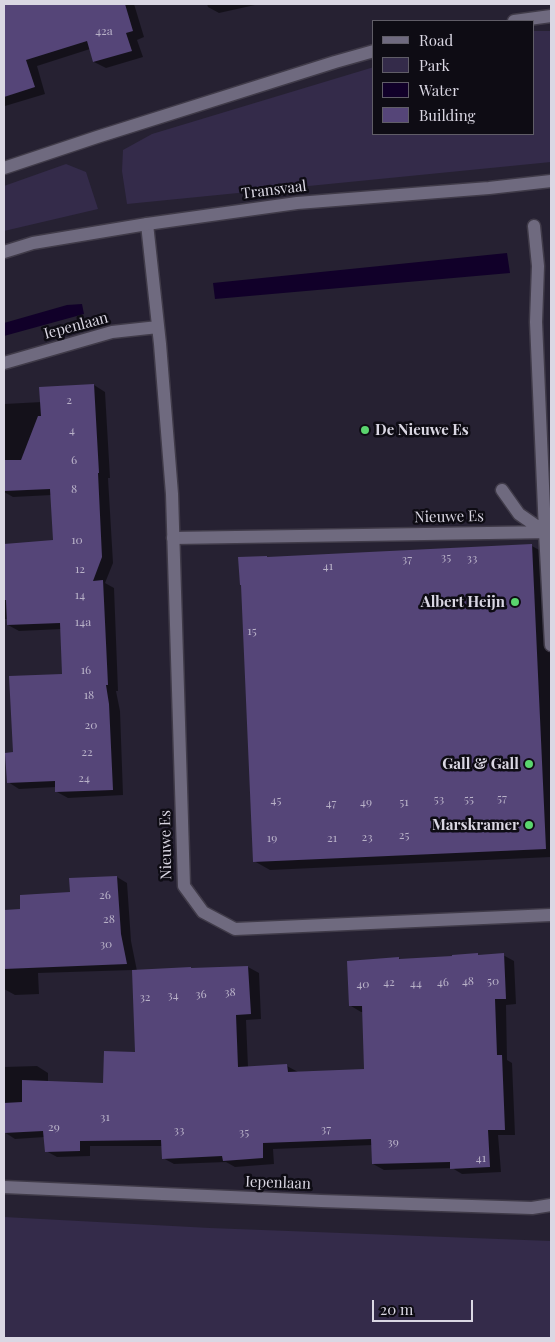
<!DOCTYPE html>
<html>
<head>
<meta charset="utf-8">
<style>
	body { margin:0 }
	#map { position:relative; width:555px; height:1342px; overflow:hidden; background:#262132; font-family:"Playfair Display",serif }
	canvas { display:block }
	.frame { position:absolute; inset:0; border:5px solid #dad7e3; pointer-events:none }
	.legend { position:absolute; left:372px; top:20px; width:162px; height:115px; box-sizing:border-box; background:#0e0c14; border:1px solid #605d67; margin:0; padding:6px 9px; list-style:none; font-size:15px; color:#dad7e3 }
	.legend li { display:flex; align-items:center; gap:10px; height:25px }
	.legend b { width:25px; border:1px solid #605d67 }
	.scale { position:absolute; left:372px; top:1300px; width:101px; height:22px; box-sizing:border-box; border:2px solid #dad7e3; border-top:0; padding-left:6px; font-size:15px; line-height:18px; white-space:nowrap; color:#dad7e3; -webkit-text-stroke:4px #0e0c14; paint-order:stroke }
</style>
</head>
<body>
<div id="map">
<canvas width="555" height="1342"></canvas>
<div class="frame"></div>
<ul class="legend">
<li><b style="height:6px;background:#6f6a7f"></b>Road</li>
<li><b style="height:14px;background:#342b4a"></b>Park</li>
<li><b style="height:14px;background:#110029"></b>Water</li>
<li><b style="height:14px;background:#554578"></b>Building</li>
</ul>
<div class="scale">20 m</div>
</div>
<script>
const ctx = document.querySelector('canvas').getContext('2d');
ctx.lineJoin = 'round';
function paint(path, color) {
  ctx.fillStyle = color;
  ctx.fill(path, 'evenodd');
}
function shape(rows) {
  const path = new Path2D();
  for (const r of rows) {
    path.moveTo(r[0], r[1]);
    for (let i = 2; i < r.length; i += 2) path.lineTo(r[i], r[i + 1]);
  }
  return path;
}
function trace(path, color, width, dash) {
  ctx.strokeStyle = color;
  ctx.lineWidth = width;
  ctx.lineCap = dash ? 'butt' : 'round';
  ctx.setLineDash(dash || []);
  ctx.stroke(path);
}
function drawText(font, color, halo, rows, align = 'center') {
  ctx.font = font + ' "Playfair Display",serif';
  ctx.lineWidth = 5;
  ctx.setLineDash([]);
  ctx.textBaseline = 'middle';
  ctx.strokeStyle = halo;
  ctx.fillStyle = color;
  for (const [text, x, y, turn = 0] of rows) {
    ctx.save();
    ctx.translate(x, y);
    ctx.rotate((+turn || 0) * Math.PI / 180);
    ctx.textAlign = isNaN(turn) ? turn : align;
    if (halo) ctx.strokeText(text, 0, 0);
    ctx.fillText(text, 0, 0);
    ctx.restore();
  }
}
const green = shape([
	[534,31,551,31,551,162,127,204,122,171,123,150,152,134,374,67,374,134,534,134],
	[66,164,86,172,98,209,4,231,4,186],
	[4,1217,210,1228,551,1241,551,1338,4,1338]
]);
const water = shape([
	[507,253,510,273,215,299,213,283],
	[82,304,84,314,4,336,4,323,67,305]
]);
const shadow = shape([
	[4,4,36,4,40,15,76,4,134,4,144,37,137,40,143,57,106,68,94,62,90,49,37,66,45,94,5,106,4,105],
	[207,4,254,4,255,5,219,13,208,7],
	[94,385,105,392,110,478,108,478,113,563,105,583,114,588,118,691,116,691,120,711,123,795,68,798,57,792,56,787,19,789,8,782,15,753,64,675,62,629,19,631,8,625,8,619,4,619,4,571,6,571,54,541,52,495,13,497,4,492,4,404,42,402],
	[550,402,551,402,551,427],
	[532,546,548,555,551,632,551,857,270,870,254,861,268,558],
	[117,877,127,883,131,941,137,971,248,967,259,973,261,1019,246,1020,248,1067,287,1066,298,1072,365,1070,364,1012,361,1012,351,1006,399,958,401,960,478,955,481,956,503,955,514,961,516,1004,506,1005,507,1060,512,1063,515,1135,498,1135,501,1172,462,1174,452,1168,384,1170,373,1164,373,1145,273,1149,274,1164,235,1167,226,1162,174,1164,163,1158,163,1146,90,1146,90,1156,57,1157,46,1151,45,1137,15,1139,4,1132,4,1067,37,1066,48,1073,48,1082,104,1084,137,1053,133,970,38,973,39,994,15,995,4,989,4,911,22,910]
]);
const building = shape([
	[4,4,125,4,133,31,126,33,132,51,93,62,87,41,26,60,35,87,4,97],
	[94,384,99,473,98,473,102,557,93,581,103,580,108,685,106,685,109,704,113,790,55,792,55,781,7,783,5,753,13,752,9,676,62,674,60,623,7,625,6,600,4,600,4,544,53,540,50,489,4,491,4,460,21,460,38,416,41,416,39,387],
	[532,544,546,849,253,862,241,585,240,585,238,557,267,556,267,557],
	[117,876,121,934,127,964,4,969,4,910,20,909,20,895,70,892,69,878],
	[478,953,478,955,504,953,506,999,495,999,497,1055,502,1055,505,1130,488,1130,490,1167,450,1169,450,1162,372,1164,371,1139,263,1143,263,1158,223,1161,222,1156,162,1159,161,1140,80,1141,80,1151,45,1152,43,1131,4,1133,4,1103,22,1102,22,1080,103,1083,104,1051,135,1052,132,970,191,967,191,968,248,966,251,1014,236,1015,238,1067,287,1064,288,1072,364,1069,362,1006,349,1006,347,961,399,957,399,959,452,956,452,955]
]);
const pedestrian = shape([
	[534,226,538,266,536,322,545,532,551,645],
	[502,490,519,514,545,532],
	[173,538,551,532]
]);
const minor = shape([
	[514,21,551,16],
	[4,168,97,137,335,62,374,51],
	[147,224,160,344,172,494,184,886,203,912,235,929,551,915],
	[4,363,112,332,158,327],
	[4,1187,321,1201,532,1208,551,1205]
]);
const tertiary = shape([
	[4,252,33,243,147,224,297,203,489,188,551,181]
]);
const markers = [
	[365,430,5,"#5ad56e"],
	[515,602,5,"#5ad56e"],
	[529,764,5,"#5ad56e"],
	[529,825,5,"#5ad56e"]
];
const numberNames = [
	["42a",104,31],
	["2",69,400],
	["4",72,430],
	["6",74,460],
	["8",74,489],
	["10",77,540],
	["35",446,557],
	["33",472,558],
	["37",407,559],
	["41",328,566],
	["12",80,569],
	["14",80,595],
	["14a",83,622],
	["15",252,631],
	["16",86,670],
	["18",89,695],
	["20",91,725],
	["22",87,752],
	["24",84,778],
	["57",502,798],
	["53",439,799],
	["55",469,799],
	["45",276,800],
	["49",366,802],
	["51",404,802],
	["47",331,803],
	["25",404,835],
	["23",367,837],
	["19",272,838],
	["21",332,838],
	["26",105,895],
	["28",109,919],
	["30",106,944],
	["48",468,981],
	["50",493,981],
	["42",389,982],
	["46",443,982],
	["44",416,983],
	["40",363,984],
	["38",230,992],
	["36",201,994],
	["34",173,995],
	["32",145,997],
	["31",105,1117],
	["29",54,1127],
	["37",326,1129],
	["33",179,1130],
	["35",244,1132],
	["39",393,1142],
	["41",481,1158]
];
const streetNames = [
	["Transvaal",274,190,-7],
	["Iepenlaan",76,326,-15],
	["Nieuwe Es",449,517,-1],
	["Nieuwe Es",166,845,-91],
	["Iepenlaan",278,1183,2]
];
const poiNames = [
	["De Nieuwe Es",375,430,"left"],
	["Albert Heijn",505,602],
	["Gall & Gall",519,764],
	["Marskramer",519,825]
];
paint(green, '#342b4a');
paint(water, '#110029');
paint(shadow, '#0007');
paint(building, '#554578');
trace(pedestrian, '#403b49', 15);
trace(minor, '#403b49', 15);
trace(tertiary, '#403b49', 15);
trace(pedestrian, '#6f6a7f', 12);
trace(minor, '#6f6a7f', 12);
trace(tertiary, '#6f6a7f', 12);
for (const [x, y, r, color] of markers) {
  const dot = new Path2D();
  dot.arc(x, y, r, 0, 2 * Math.PI);
  ctx.fillStyle = color;
  ctx.fill(dot);
  trace(dot, '#0e0c14', 2);
}
drawText('12px', '#b9b2c8', null, numberNames);
drawText('15px', '#dad7e3', '#0e0c14', streetNames);
drawText('bold 15px', '#dad7e3', '#0e0c14', poiNames, 'right');
</script>
</body>
</html>
